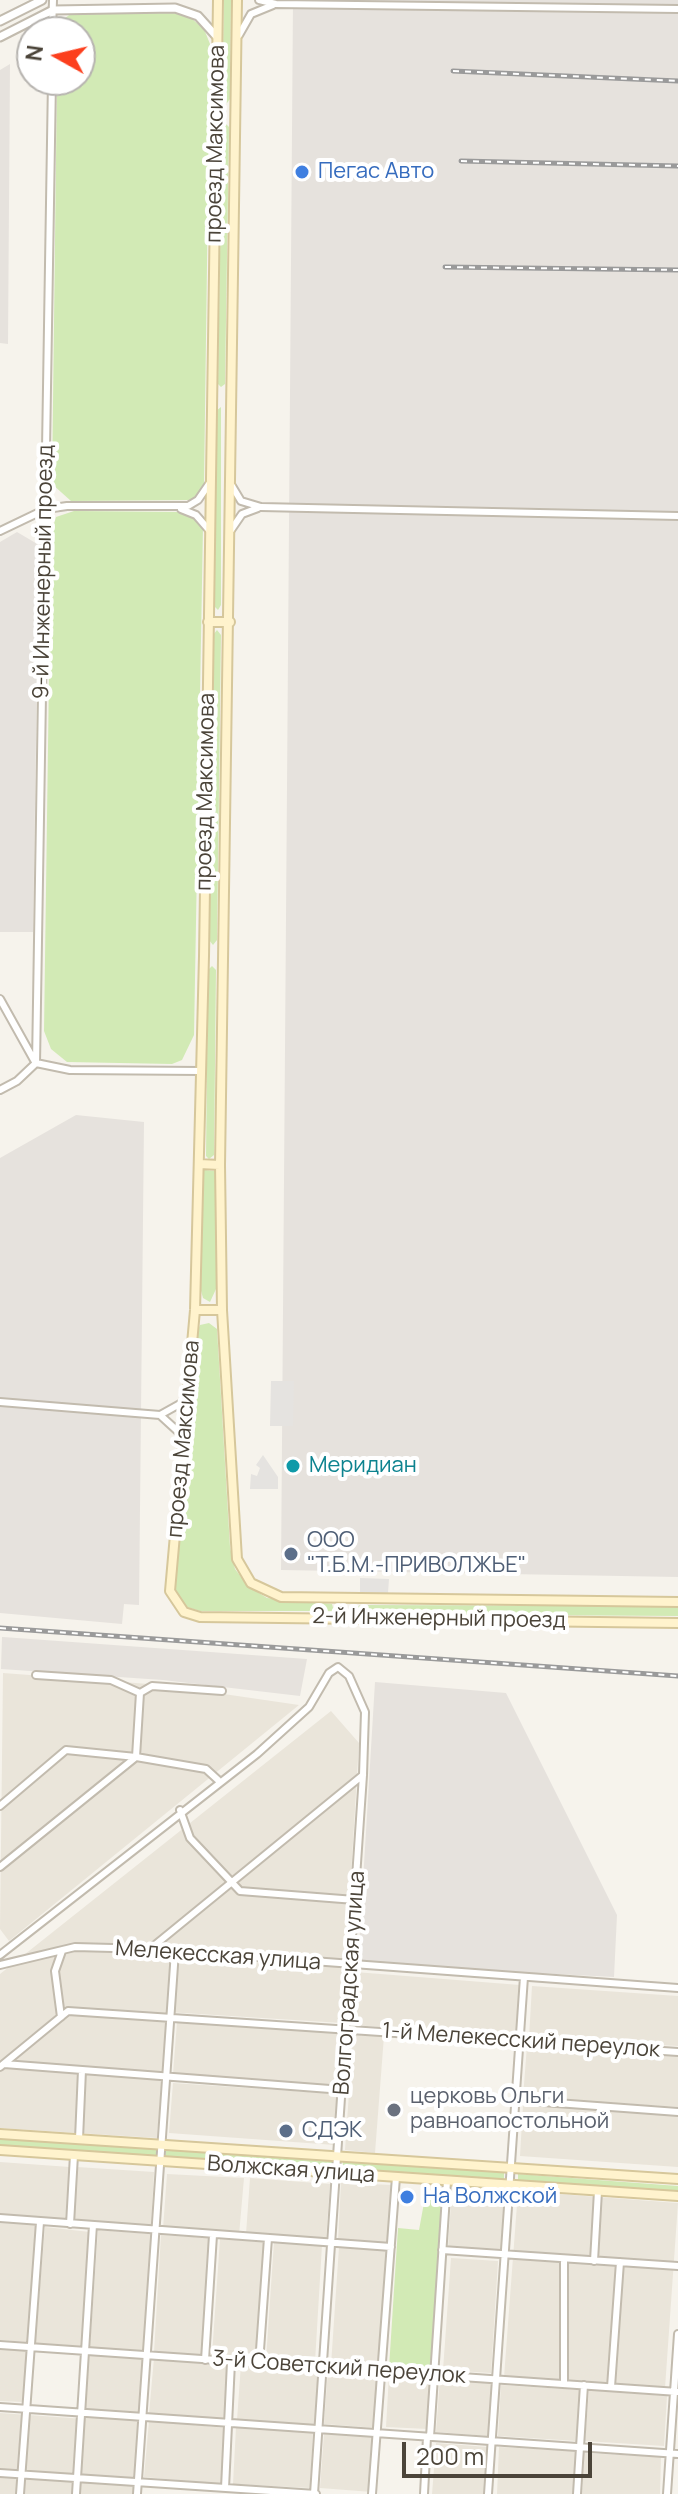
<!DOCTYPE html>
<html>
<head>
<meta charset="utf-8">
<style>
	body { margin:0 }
	#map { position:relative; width:678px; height:2494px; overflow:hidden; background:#f6f3ec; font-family:Manrope,sans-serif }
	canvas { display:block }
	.north { position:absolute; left:16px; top:16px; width:80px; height:80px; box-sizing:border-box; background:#fff; border:2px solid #b7b4b0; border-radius:50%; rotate:278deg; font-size:22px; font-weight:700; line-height:32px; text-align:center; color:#4b4439 }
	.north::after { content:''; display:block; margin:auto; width:28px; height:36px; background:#fc3f1d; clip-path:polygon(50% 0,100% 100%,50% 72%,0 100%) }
	.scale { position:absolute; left:402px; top:2442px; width:190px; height:36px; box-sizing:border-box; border:4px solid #4b4439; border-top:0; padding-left:10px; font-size:24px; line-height:28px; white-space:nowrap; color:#4b4439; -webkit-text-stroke:6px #fff; paint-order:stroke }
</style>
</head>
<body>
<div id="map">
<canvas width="678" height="2494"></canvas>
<div class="north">N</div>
<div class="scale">200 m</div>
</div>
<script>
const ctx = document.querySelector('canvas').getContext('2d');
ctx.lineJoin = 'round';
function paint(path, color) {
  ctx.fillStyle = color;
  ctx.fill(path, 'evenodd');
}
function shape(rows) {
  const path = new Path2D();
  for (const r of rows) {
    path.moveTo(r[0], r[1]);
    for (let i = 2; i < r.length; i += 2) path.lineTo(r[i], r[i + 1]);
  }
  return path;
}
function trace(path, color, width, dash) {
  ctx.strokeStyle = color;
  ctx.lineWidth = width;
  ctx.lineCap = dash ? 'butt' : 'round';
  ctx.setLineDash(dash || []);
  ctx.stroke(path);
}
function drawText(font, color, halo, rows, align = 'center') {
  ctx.font = font + ' Manrope,sans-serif';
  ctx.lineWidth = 8;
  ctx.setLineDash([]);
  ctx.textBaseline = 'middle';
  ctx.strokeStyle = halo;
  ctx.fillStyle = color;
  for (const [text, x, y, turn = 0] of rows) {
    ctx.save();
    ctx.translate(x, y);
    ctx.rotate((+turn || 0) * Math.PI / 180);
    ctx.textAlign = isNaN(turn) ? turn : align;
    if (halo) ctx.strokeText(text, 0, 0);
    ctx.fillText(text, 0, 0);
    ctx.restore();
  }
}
const residential = shape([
	[3,1673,162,1685,299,1705,9,1941,0,1929],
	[331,1711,359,1743,342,2023,167,2012,157,2138,0,2128,0,1974],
	[355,1972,520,1985,516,2037,353,2025],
	[532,1986,678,1996,678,2046,529,2038],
	[177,2022,341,2033,337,2085,173,2074],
	[353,2035,384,2036,375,2153,345,2150],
	[527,2046,678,2056,678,2107,523,2097],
	[173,2083,338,2094,335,2145,169,2133],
	[523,2105,678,2115,678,2167,520,2156],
	[0,2162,70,2167,65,2222,0,2217],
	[77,2167,154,2172,151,2227,73,2222],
	[167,2174,244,2178,239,2235,163,2229],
	[250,2178,330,2184,326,2240,246,2234],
	[341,2183,393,2185,389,2244,338,2241],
	[452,2188,504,2191,501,2249,448,2248],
	[518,2191,678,2203,665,2388,504,2377],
	[0,2222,34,2224,38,2231,27,2342,0,2340],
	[45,2227,90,2232,81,2346,35,2343],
	[98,2230,151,2234,133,2494,0,2494,0,2413,85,2419],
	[161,2235,210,2238,202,2355,154,2352],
	[220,2239,265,2242,257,2358,212,2355],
	[274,2242,322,2245,315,2362,266,2359],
	[339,2247,387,2251,379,2368,331,2365],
	[451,2258,498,2261,491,2373,443,2370],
	[0,2349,27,2351,23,2402,0,2401],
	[154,2358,231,2364,226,2420,149,2414],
	[241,2364,318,2370,314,2426,237,2420],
	[328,2370,380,2373,376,2428,324,2424],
	[389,2375,431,2378,428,2429,386,2427],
	[440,2377,492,2381,488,2436,436,2432],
	[501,2385,580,2390,577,2441,498,2436],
	[589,2390,667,2396,664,2446,585,2441],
	[149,2421,226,2428,221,2484,144,2477],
	[236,2427,313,2432,310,2488,233,2484],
	[324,2434,376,2437,372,2492,320,2488],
	[436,2443,488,2447,484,2494,432,2494],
	[499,2447,576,2451,574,2494,497,2494],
	[584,2453,661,2457,660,2494,582,2494]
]);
const industrial = shape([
	[293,0,678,0,678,1577,281,1570],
	[10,64,8,344,0,343,0,70],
	[17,532,39,545,33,932,0,932,0,542],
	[76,1115,144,1122,139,1605,124,1604,122,1624,0,1613,0,1158],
	[2,1637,3,1637,307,1659,300,1696,163,1680,1,1669],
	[375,1682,506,1693,617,1915,614,1977,358,1964]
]);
const green = shape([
	[224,0,231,0,230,99,227,103,222,99],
	[72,13,185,13,204,29,210,44,204,485,202,492,190,500,71,501,52,484,57,80,80,80,80,32,58,32,61,21],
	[225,123,229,127,225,384,221,387,218,384,222,127],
	[221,407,221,605,218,610,214,606,216,411],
	[74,511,181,512,191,515,203,526,194,1035,182,1060,172,1064,67,1062,51,1049,44,1031,51,534,56,517],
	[217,630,221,635,217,940,213,945,209,940,213,635],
	[212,966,216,970,214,1155,209,1159,206,1156,208,970],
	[204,1170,216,1171,218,1180,216,1289,210,1302,203,1298,200,1287],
	[209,1323,217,1329,230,1547,235,1569,248,1586,267,1598,332,1604,334,1611,200,1611,184,1606,174,1590,197,1333,200,1325],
	[360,1605,678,1606,678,1616,360,1614,355,1609],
	[0,2138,160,2149,159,2158,0,2146],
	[166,2149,336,2161,335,2170,165,2158],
	[343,2162,504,2172,504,2180,342,2169],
	[518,2174,678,2186,678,2194,518,2182],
	[426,2192,445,2193,433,2371,389,2368,398,2228,419,2230]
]);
const parking = shape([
	[271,1381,294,1381,293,1426,270,1426],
	[263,1455,278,1477,278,1489,250,1489,251,1474,257,1476,260,1468,256,1465],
	[360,1578,389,1579,388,1593,360,1593]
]);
const minor = shape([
	[259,0,276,4,678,9],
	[52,32,53,0],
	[239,35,251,14,273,5],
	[232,486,241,501,261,507,678,516],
	[181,509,196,515,209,530],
	[231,530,242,514,258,508],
	[0,531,46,509,67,506,188,506,198,500,209,484],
	[0,999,34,1060],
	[36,1063,52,80],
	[36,1063,70,1070,201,1071],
	[0,1090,17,1081,36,1063],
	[0,1402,160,1415,187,1400],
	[160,1415,184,1437],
	[36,1675,111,1680,140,1693,152,1686,222,1691],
	[0,1806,66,1750,136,1757,206,1769,218,1780],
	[180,1810,190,1838,240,1891,355,1900],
	[0,1867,136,1757,140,1693],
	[150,1949,363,1775],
	[0,1955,257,1754,309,1707,329,1673,338,1667,349,1676,365,1712,363,1775,314,2494],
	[0,1965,75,1947,150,1949,678,1988],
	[61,2017,55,1971,62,1951],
	[4,2064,343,2090],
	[0,2067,68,2011,678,2052],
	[516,2100,678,2112],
	[79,2139,82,2070],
	[0,2218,391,2247],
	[70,2224,74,2155],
	[442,2250,678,2266],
	[594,2261,598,2191],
	[0,2345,678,2392],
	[205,2360,213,2235],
	[259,2364,268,2238],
	[564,2384,564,2259],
	[611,2387,620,2262],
	[0,2407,678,2454],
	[430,2437,447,2181],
	[0,2473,316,2494],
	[225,2488,231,2362],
	[20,2494,40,2222],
	[76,2494,93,2225],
	[137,2494,175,1951],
	[372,2494,396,2177],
	[424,2494,427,2437],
	[488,2494,524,1977],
	[577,2494,584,2385],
	[667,2494,678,2334]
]);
const tertiary = shape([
	[0,21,42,0],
	[0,37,53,10,175,8,198,16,217,37]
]);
const secondary = shape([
	[218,0,204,956,195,1310,170,1591,184,1612,200,1617,678,1623],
	[237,0,220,1165,222,1310,237,1559,251,1583,281,1597,678,1602],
	[208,622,230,622],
	[199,1164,220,1165],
	[195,1310,222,1310],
	[0,2134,678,2179],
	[0,2150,678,2196]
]);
const rail = shape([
	[453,71,678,81],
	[461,161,678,166],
	[445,267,678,270],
	[0,1628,678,1676]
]);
const markers = [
	[302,172,8,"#3f7fe0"],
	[293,1466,8,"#0f9aa8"],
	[291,1554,8,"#5c6f8a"],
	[394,2110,8,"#6b7280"],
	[286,2131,8,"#5c6f8a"],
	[407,2197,8,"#3f7fe0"]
];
const streetNames = [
	["проезд Максимова",216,144,-89],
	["9-й Инженерный проезд",44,572,-89],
	["проезд Максимова",206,792,-89],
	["проезд Максимова",184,1439,-85],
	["2-й Инженерный проезд",439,1619,1],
	["Мелекесская улица",218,1956,4],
	["Волгоградская улица",350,1983,-86],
	["1-й Мелекесский переулок",521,2041,4],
	["Волжская улица",291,2170,4],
	["3-й Советский переулок",339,2368,4]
];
const shopNames = [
	["Пегас Авто",318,172],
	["На Волжской",423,2197]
];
const cultureNames = [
	["Меридиан",309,1466]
];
const serviceNames = [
	["ООО",307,1541],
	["\"Т.Б.М.-ПРИВОЛЖЬЕ\"",307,1566],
	["СДЭК",302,2131]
];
const worshipNames = [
	["церковь Ольги",410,2097],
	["равноапостольной",410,2122]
];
paint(residential, '#eae5da');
paint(industrial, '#e6e2dd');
paint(green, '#d2eab5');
paint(parking, '#e5e3e0');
trace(minor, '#c2bbae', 10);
trace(tertiary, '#c2bbae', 11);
trace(secondary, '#d6c79b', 12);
trace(minor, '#fff', 6);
trace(tertiary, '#fff', 7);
trace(secondary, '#fff3cd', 8);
trace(rail, '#9a9a9a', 5);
trace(rail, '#fff', 2, [6]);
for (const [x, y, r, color] of markers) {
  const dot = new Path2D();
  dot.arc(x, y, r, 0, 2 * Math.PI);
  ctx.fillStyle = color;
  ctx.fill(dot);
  trace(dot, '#fff', 3);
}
drawText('22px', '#4b4439', '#fff', streetNames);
drawText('22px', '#366cbe', '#fff', shopNames, 'left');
drawText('22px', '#0d838f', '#fff', cultureNames, 'left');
drawText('22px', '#4e5e75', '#fff', serviceNames, 'left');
drawText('22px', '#5b616d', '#fff', worshipNames, 'left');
</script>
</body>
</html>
